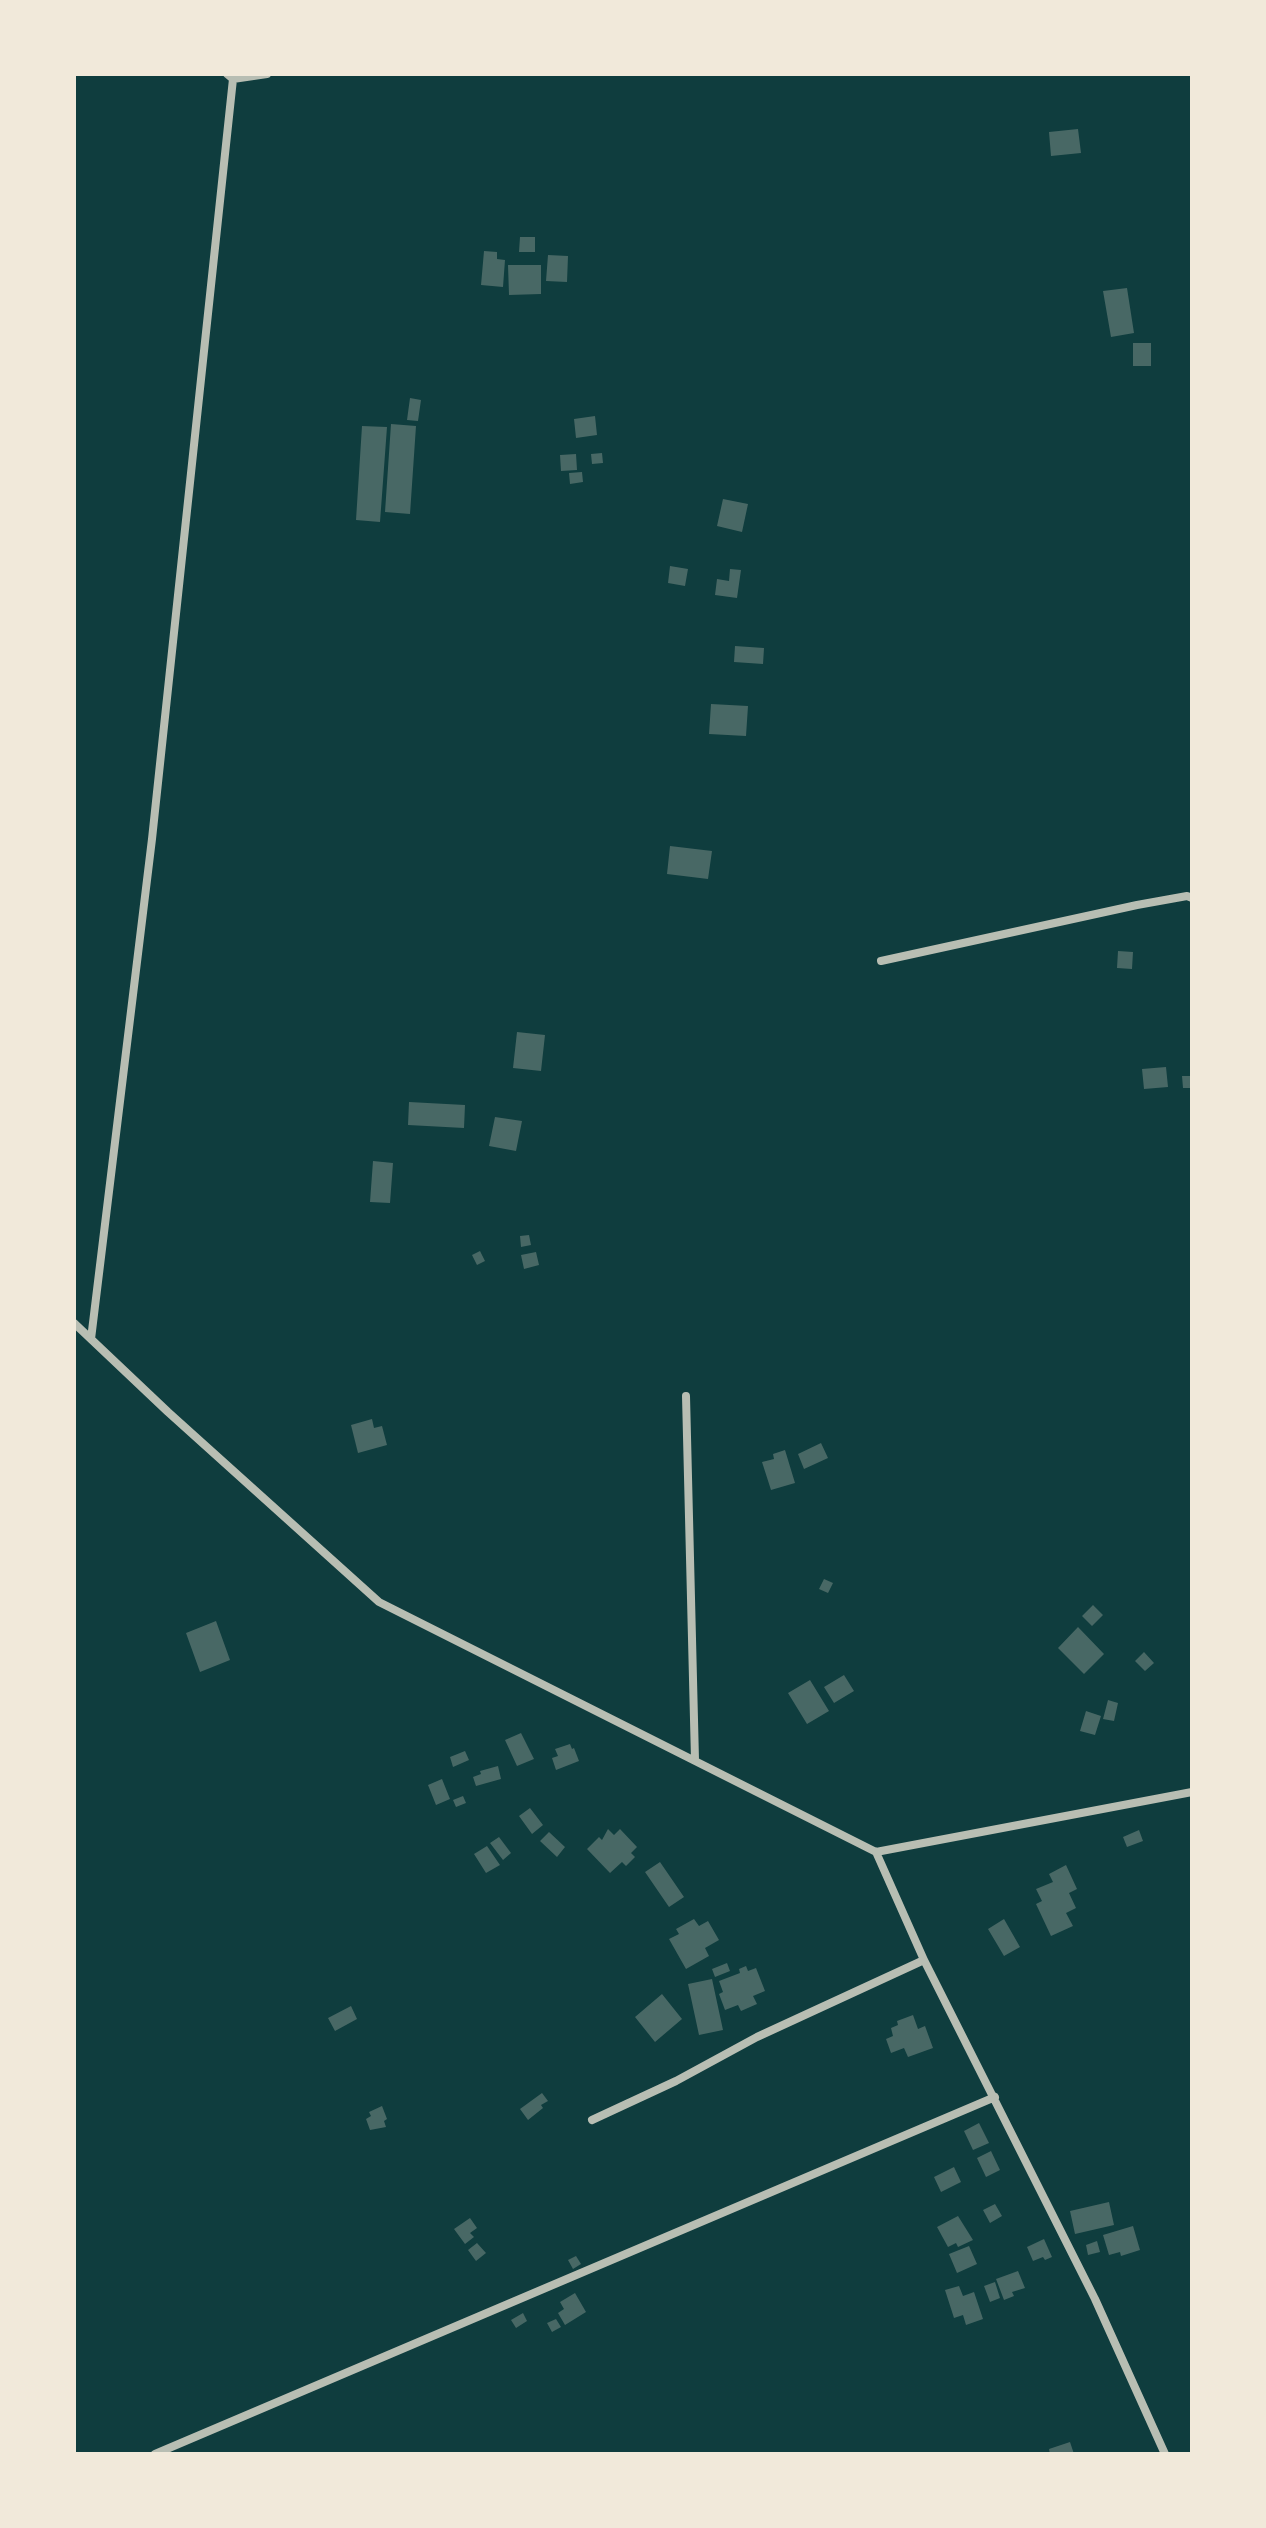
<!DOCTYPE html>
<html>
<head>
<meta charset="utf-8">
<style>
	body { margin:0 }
	#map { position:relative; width:1266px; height:2528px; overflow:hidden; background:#0f3d3e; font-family:Rubik,sans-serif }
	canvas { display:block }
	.frame { position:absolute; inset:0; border:76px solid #f1e9da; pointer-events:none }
</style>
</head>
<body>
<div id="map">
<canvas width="1266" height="2528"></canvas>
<div class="frame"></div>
</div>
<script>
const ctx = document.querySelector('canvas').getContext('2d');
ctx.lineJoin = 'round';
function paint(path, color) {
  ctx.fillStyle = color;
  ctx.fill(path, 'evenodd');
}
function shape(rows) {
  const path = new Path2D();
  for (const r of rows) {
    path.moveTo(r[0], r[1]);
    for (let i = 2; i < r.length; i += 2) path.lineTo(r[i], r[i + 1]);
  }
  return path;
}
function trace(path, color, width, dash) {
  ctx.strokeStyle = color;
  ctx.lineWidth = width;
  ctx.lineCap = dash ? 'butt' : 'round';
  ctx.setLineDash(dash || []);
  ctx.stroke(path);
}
const building = shape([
	[1078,129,1081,153,1051,156,1049,132],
	[520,237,535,237,535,252,519,252],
	[484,251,497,252,497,259,505,260,503,287,481,285],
	[548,255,568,256,567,282,546,281],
	[508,265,541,265,541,294,509,295],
	[1127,288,1134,333,1111,337,1103,291],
	[1133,343,1151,343,1151,366,1133,366],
	[410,398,421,400,418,421,407,420],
	[595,416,597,435,576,438,574,419],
	[391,424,416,426,410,514,385,512],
	[362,426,387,427,380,522,356,520],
	[602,453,603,463,592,464,591,454],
	[576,454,577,470,561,471,560,455],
	[582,472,583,482,570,484,569,473],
	[723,499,748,504,742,532,717,526],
	[670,566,688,569,685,586,668,583],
	[730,569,741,570,737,598,715,595,717,579,729,581],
	[735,646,764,648,763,664,734,662],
	[711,704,748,706,746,736,709,734],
	[670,846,712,851,708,879,667,874],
	[1118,951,1133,952,1132,969,1117,968],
	[517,1032,545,1035,541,1071,513,1068],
	[1166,1067,1168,1087,1144,1089,1142,1069],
	[1182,1076,1192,1076,1192,1088,1183,1088],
	[409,1102,465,1105,464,1128,408,1125],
	[495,1117,522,1121,516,1151,489,1146],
	[373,1161,393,1163,390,1203,370,1202],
	[529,1235,531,1245,521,1247,520,1236],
	[480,1251,485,1261,477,1265,472,1255],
	[536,1252,539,1265,524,1269,521,1255],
	[372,1419,374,1428,382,1426,387,1445,358,1453,351,1425],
	[821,1443,828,1458,804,1469,798,1454],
	[785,1450,795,1483,771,1490,762,1462,774,1459,773,1454],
	[824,1579,833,1583,828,1593,819,1589],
	[1093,1605,1103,1615,1092,1626,1082,1616],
	[216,1621,230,1660,200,1672,186,1633],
	[1078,1627,1104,1654,1084,1674,1058,1648],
	[1144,1652,1154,1663,1145,1671,1135,1661],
	[844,1675,854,1691,834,1703,824,1687],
	[810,1680,829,1711,807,1724,788,1693],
	[1108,1700,1118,1703,1114,1721,1103,1719],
	[1086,1711,1101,1716,1095,1735,1080,1731],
	[521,1733,534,1759,517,1766,505,1740],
	[570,1744,572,1749,574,1748,579,1761,556,1770,552,1758,558,1756,555,1749],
	[465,1751,469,1760,453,1767,450,1757],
	[498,1766,501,1779,476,1786,473,1777,481,1774,480,1771],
	[442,1779,450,1799,436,1805,428,1785],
	[463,1796,466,1803,456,1807,453,1800],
	[530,1808,543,1825,532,1834,519,1816],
	[608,1829,614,1835,620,1829,637,1847,631,1853,635,1857,626,1866,622,1862,610,1873,587,1849,599,1837,602,1840],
	[1139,1830,1143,1841,1127,1847,1123,1837],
	[549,1832,565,1847,557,1857,540,1841],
	[499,1837,511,1853,503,1860,490,1843],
	[487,1846,500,1865,486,1873,474,1854],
	[660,1862,684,1897,669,1907,645,1872],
	[1066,1865,1077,1889,1069,1893,1076,1908,1066,1913,1073,1926,1051,1936,1036,1904,1042,1901,1036,1889,1053,1882,1049,1874],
	[694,1919,699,1926,708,1921,719,1940,705,1948,709,1956,686,1969,669,1939,679,1934,676,1929],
	[1004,1919,1020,1947,1004,1956,988,1929],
	[727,1963,730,1971,715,1977,712,1969],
	[746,1966,748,1971,756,1968,765,1991,753,1996,757,2004,741,2011,738,2005,725,2010,719,1994,723,1992,719,1981,740,1973,739,1969],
	[712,1979,723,2030,699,2035,688,1984],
	[662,1994,682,2019,655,2042,635,2017],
	[351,2006,357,2019,335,2031,328,2018],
	[913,2015,918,2029,925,2026,933,2048,908,2057,904,2048,891,2053,886,2039,893,2036,891,2028,898,2025,897,2021],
	[542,2093,548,2101,541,2105,543,2108,528,2120,520,2109],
	[382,2106,387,2119,384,2121,386,2127,370,2130,366,2119,371,2116,369,2112],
	[979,2123,989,2143,973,2150,964,2131],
	[991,2151,1000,2170,986,2177,977,2158],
	[954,2167,961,2182,941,2192,934,2177],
	[1109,2202,1114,2225,1075,2234,1070,2211],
	[995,2204,1002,2216,990,2223,983,2210],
	[958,2216,973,2240,958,2247,956,2243,948,2247,937,2227],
	[470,2218,477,2228,470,2233,474,2237,465,2244,454,2229],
	[1133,2226,1140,2250,1121,2256,1120,2252,1109,2255,1103,2235],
	[1044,2239,1052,2257,1045,2260,1043,2257,1033,2261,1027,2247],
	[1097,2241,1100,2252,1088,2255,1086,2245],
	[477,2243,486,2253,476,2261,468,2250],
	[969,2246,977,2264,957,2273,949,2254],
	[576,2256,581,2264,573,2269,568,2260],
	[1018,2271,1025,2288,1012,2292,1014,2296,1004,2300,996,2279],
	[995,2282,1000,2298,990,2302,984,2286],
	[959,2286,963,2296,974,2292,983,2319,966,2325,963,2315,954,2318,945,2290],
	[575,2293,586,2312,565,2325,558,2313,564,2309,560,2302],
	[523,2313,527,2321,516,2328,511,2320],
	[556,2319,561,2327,552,2332,547,2323],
	[1070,2442,1074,2454,1050,2454,1049,2449]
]);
const minor = shape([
	[227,74,233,79,267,74],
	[881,961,1137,905,1187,896,1192,898],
	[74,1323,168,1412,379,1602,876,1852,1192,1792],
	[91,1339,152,839,233,79],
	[686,1396,695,1760],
	[876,1852,924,1960,1095,2299,1165,2454],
	[592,2120,676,2081,757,2037,924,1960],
	[155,2454,995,2097]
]);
paint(building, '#486865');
trace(minor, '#b8beb3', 8);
</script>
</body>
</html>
